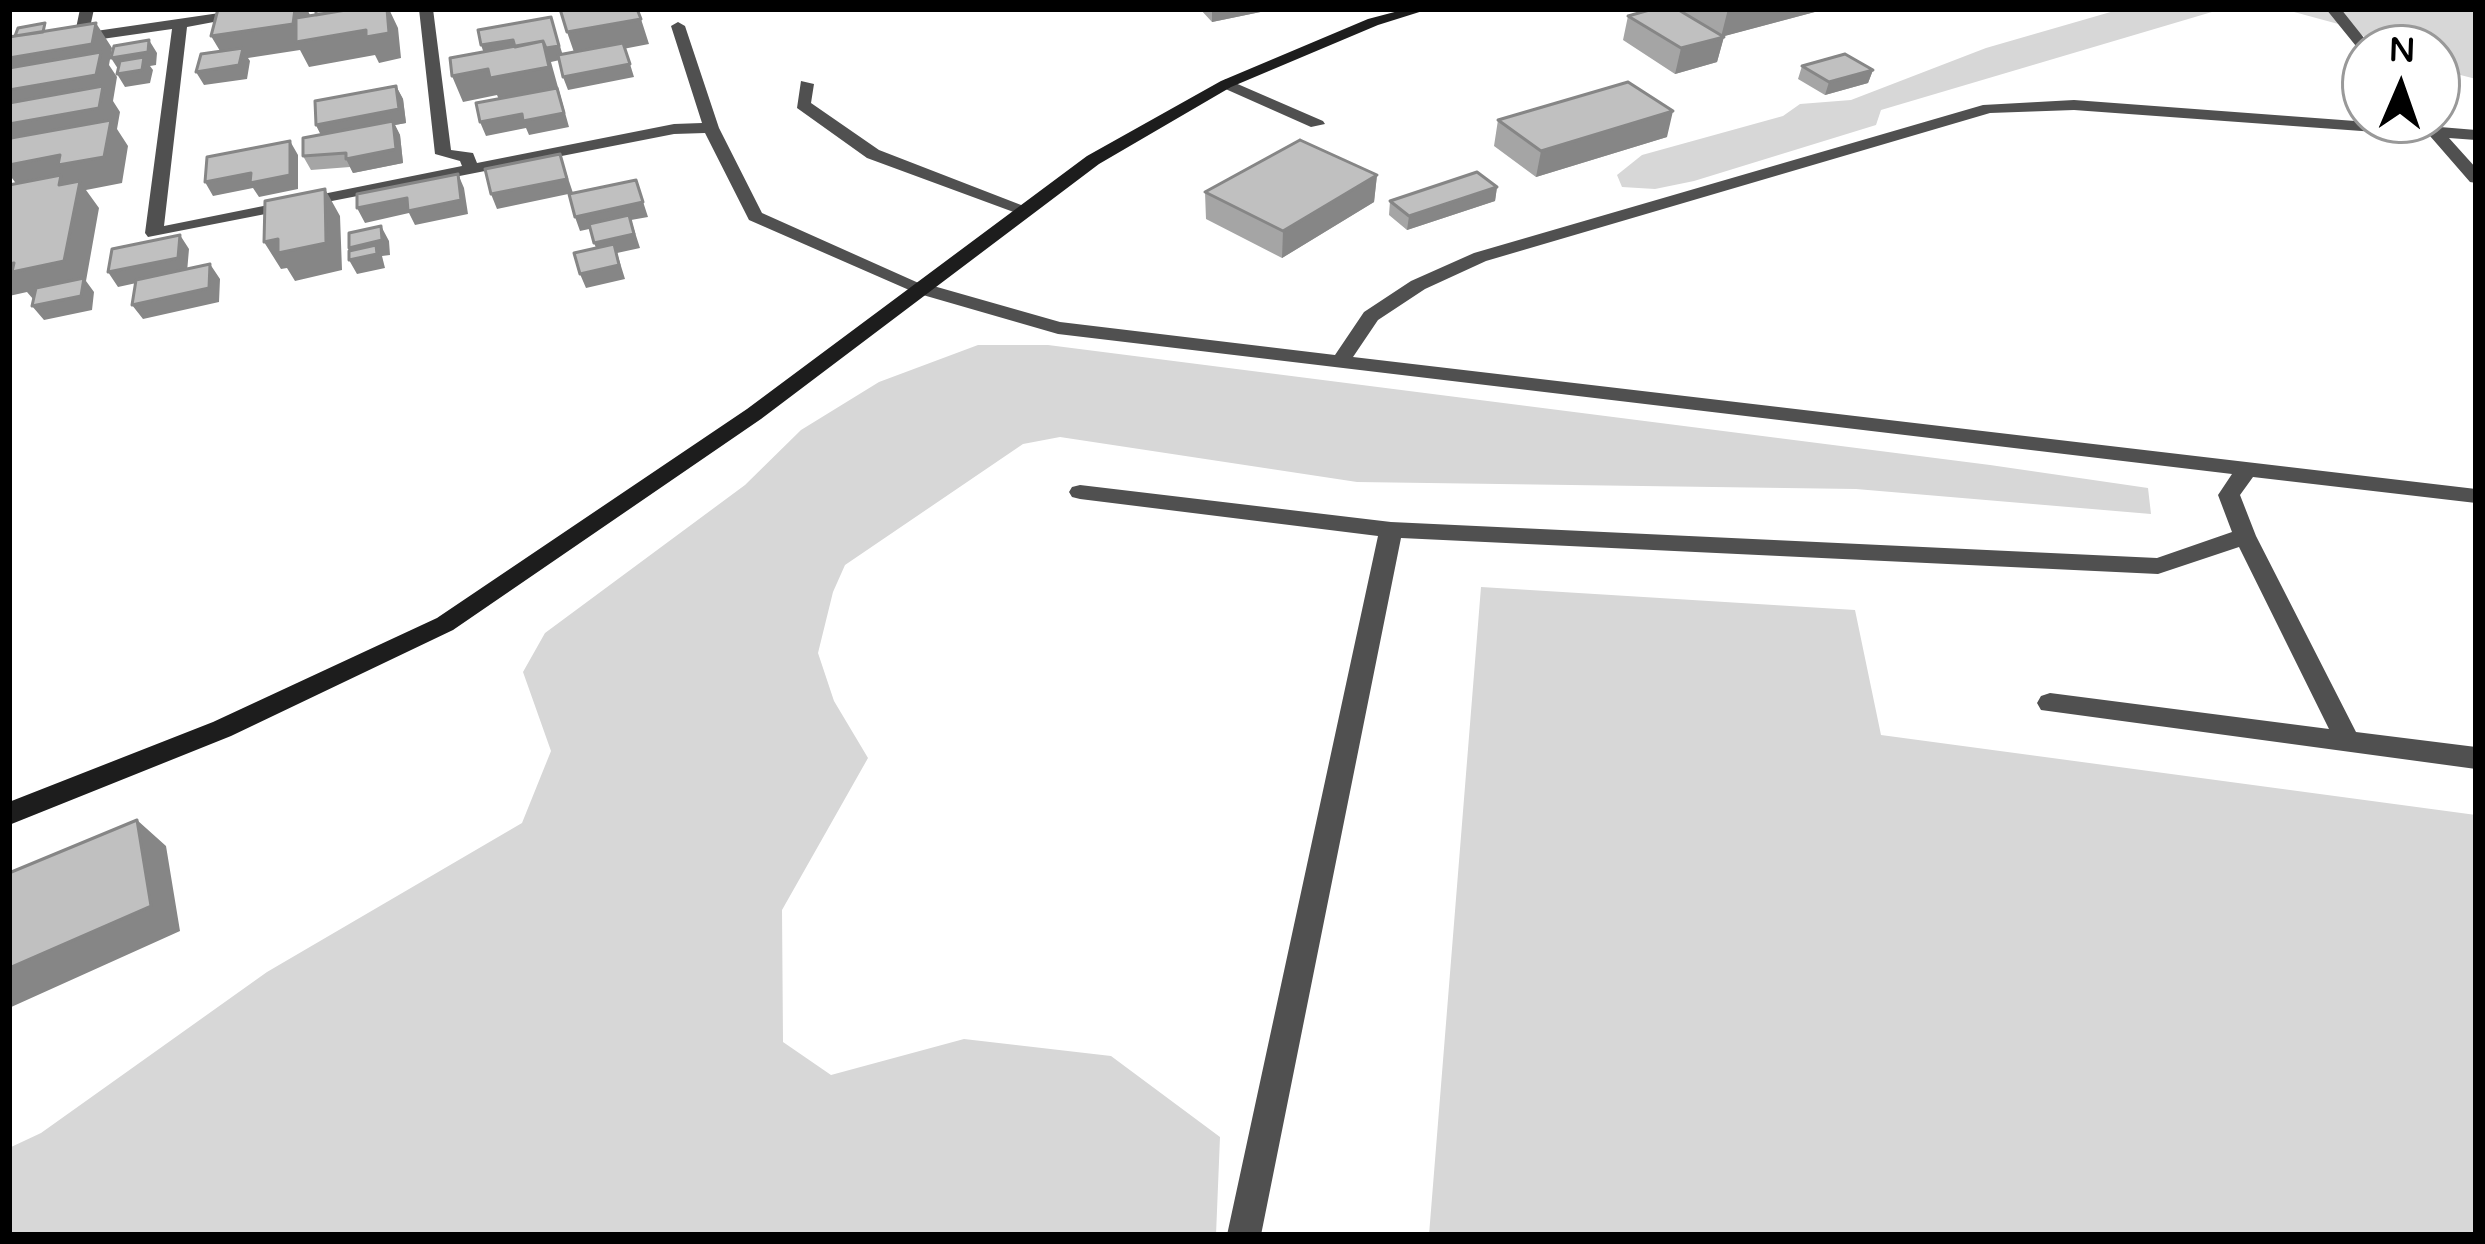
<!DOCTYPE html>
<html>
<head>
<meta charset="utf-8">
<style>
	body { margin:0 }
	#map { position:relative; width:2485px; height:1244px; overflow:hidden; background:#fff; font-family:"Varela Round",sans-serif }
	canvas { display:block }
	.frame { position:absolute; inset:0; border:12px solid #000; pointer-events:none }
	.north { position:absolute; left:2341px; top:24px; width:120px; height:120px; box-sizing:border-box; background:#fff; border:3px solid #999; border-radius:50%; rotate:2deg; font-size:33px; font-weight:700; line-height:48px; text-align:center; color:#000 }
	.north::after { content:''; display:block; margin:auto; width:42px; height:54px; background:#000; clip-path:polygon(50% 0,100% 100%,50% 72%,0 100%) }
</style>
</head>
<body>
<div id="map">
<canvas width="2485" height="1244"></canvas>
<div class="frame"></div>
<div class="north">N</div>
</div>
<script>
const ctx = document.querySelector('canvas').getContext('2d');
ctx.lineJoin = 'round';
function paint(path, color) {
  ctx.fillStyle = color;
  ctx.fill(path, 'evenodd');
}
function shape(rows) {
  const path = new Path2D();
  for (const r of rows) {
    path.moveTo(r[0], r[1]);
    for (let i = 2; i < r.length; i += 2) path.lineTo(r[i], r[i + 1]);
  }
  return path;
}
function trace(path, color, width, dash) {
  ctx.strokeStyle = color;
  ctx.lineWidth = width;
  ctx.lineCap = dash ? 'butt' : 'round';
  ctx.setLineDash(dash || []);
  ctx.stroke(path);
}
const green = shape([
	[2121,9,2222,9,1881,110,1876,125,1694,181,1655,189,1622,187,1617,175,1642,155,1783,116,1800,104,1851,100,1986,48],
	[2283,9,2476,9,2476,79,2437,69,2437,48,2387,48,2342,25],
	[978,345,1048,345,1990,465,2148,488,2151,514,1856,489,1357,482,1060,437,1023,444,845,565,833,592,818,653,834,701,868,758,782,910,783,1042,831,1075,964,1039,1111,1056,1220,1137,1216,1235,9,1235,9,1148,41,1133,267,972,522,823,551,751,523,672,545,633,745,485,801,430,879,382],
	[1481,587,1855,610,1881,735,2476,815,2476,1235,1429,1235]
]);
const lane = shape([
	[2326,9,2341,9,2372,48,2360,51,2326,9],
	[1226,79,1323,121,1325,124,1311,127,1221,87,1218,84,1226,79],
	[801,81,814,84,811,103,879,150,1034,210,1019,214,867,158,797,108,801,81],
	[2074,100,2422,126,2430,121,2440,127,2476,130,2476,140,2449,138,2476,168,2476,183,2470,182,2430,136,2074,110,1990,113,1486,261,1425,289,1378,320,1353,357,2476,489,2476,503,2253,477,2240,495,2256,536,2356,732,2476,747,2476,769,2041,710,2037,703,2041,696,2050,693,2329,729,2239,547,2158,574,1401,538,1261,1235,1227,1235,1378,536,1080,499,1072,497,1069,492,1072,487,1080,485,1391,522,2157,558,2232,532,2218,495,2232,474,1058,334,916,293,916,285,930,285,1060,322,1335,355,1364,312,1411,281,1474,253,1983,105,2074,100]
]);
const street = shape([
	[80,9,94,9,89,32,247,9,283,9,187,27,164,226,462,166,460,161,435,154,419,9,433,9,451,150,473,153,477,163,674,124,702,123,671,26,678,22,685,26,719,128,762,213,932,289,923,295,916,293,749,220,705,133,674,134,148,237,145,233,172,29,81,42,74,38,80,9]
]);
const secondary = shape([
	[1406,9,1429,9,1378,25,1231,87,1099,164,761,419,453,630,231,736,9,825,9,802,213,722,437,618,747,409,1087,156,1221,81,1368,19,1406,9]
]);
const wall = shape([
	[1200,9,1275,9,1212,22],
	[1653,9,1826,9,1724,36,1717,62,1675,74,1623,40,1628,16],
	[1802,66,1873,70,1868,83,1825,95,1798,79],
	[396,86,403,99,406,123,395,125,400,135,403,163,353,173,350,167,311,170,303,156,321,135,316,125],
	[1498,120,1667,137,1536,177,1494,146],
	[1377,175,1374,202,1282,258,1206,219,1205,192],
	[1497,187,1495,201,1407,230,1389,215,1390,201]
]);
const shadedWall = shape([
	[295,9,307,9,311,17,389,9,398,28,401,58,379,63,375,55,309,67,300,50,248,58,250,61,247,79,204,85,196,72,226,61,211,36],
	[1212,9,1275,9,1212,22],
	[1728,9,1826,9,1721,37],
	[551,17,564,59,551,62,569,127,529,135,526,128,486,136,480,122,522,114,564,113,501,104,497,95,463,102,452,76,488,69,522,67],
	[641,19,649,44,576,58,567,32],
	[96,23,112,48,109,65,117,77,113,101,120,112,117,129,128,146,122,183,86,190,99,208,86,281,94,292,92,310,44,320,32,306,33,299,27,292,9,296,9,264,23,193,9,174,9,165,60,155,104,157,9,154,9,58],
	[1724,37,1717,62,1675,74,1681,48],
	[149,40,157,53,156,65,150,66,153,70,150,83,125,87,117,74,120,72,111,58],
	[513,40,519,53,486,59,481,45],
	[630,64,634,77,568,90,563,77],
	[1873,70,1868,83,1825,95,1829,82],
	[396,86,403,99,406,123,395,125,400,135,403,163,353,173,346,159,396,149,323,139,316,125],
	[1673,111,1667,137,1536,177,1541,151],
	[290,141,298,155,298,189,259,197,253,188,213,196,205,182],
	[560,154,573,193,497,209,491,194],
	[458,174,464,188,468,214,415,225,409,213,365,223,357,208],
	[1377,175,1374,202,1282,258,1283,231],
	[636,180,648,217,631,220,640,248,617,253,625,279,586,288,580,274,600,257,594,243,630,220,580,231,575,217],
	[1497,187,1495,201,1407,230,1409,216],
	[325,189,340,216,342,270,295,281,287,268,281,269,264,242],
	[381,226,389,241,390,255,382,256,385,268,357,274,349,260,356,259,349,248],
	[180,235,189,249,187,272,118,287,108,272],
	[210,264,220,279,219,302,143,319,132,305],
	[137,820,166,846,180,931,9,1008,9,968]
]);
const building = shape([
	[218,9,295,9,293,24,211,36,218,9],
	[316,9,352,9,316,15,316,9],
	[352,9,387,9,389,33,366,37,366,30,296,42,296,18,352,9],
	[560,9,637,9,641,19,567,32,560,9],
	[1653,9,1677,9,1724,37,1681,48,1628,16,1653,9],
	[551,17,559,46,546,48,543,41,515,47,513,40,481,45,478,30,551,17],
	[45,23,43,32,15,36,18,28,45,23],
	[96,23,92,44,9,58,9,37,96,23],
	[149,40,148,52,111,58,114,46,149,40],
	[543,41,549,67,490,78,488,69,452,76,450,58,543,41],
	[623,43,630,64,563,77,558,55,623,43],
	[243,48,239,65,196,72,201,54,243,48],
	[101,52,96,75,9,90,9,68,101,52],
	[1845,54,1873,70,1829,82,1802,66,1845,54],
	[144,57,142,70,117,74,120,61,144,57],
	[1628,82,1673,111,1541,151,1498,120,1628,82],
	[103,86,99,108,9,124,9,103,103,86],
	[396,86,399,109,316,125,315,101,396,86],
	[557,88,564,113,523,121,522,114,480,122,476,103,557,88],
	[111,120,104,157,58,165,60,155,9,165,9,147,11,138,111,120],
	[393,121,396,149,346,159,346,153,303,156,303,138,393,121],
	[1300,140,1377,175,1283,231,1205,192,1300,140],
	[290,141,290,175,250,183,251,173,205,182,207,157,290,141],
	[560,154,567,179,491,194,485,169,560,154],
	[1477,172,1497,187,1409,216,1390,201,1477,172],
	[458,174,461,200,408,211,407,198,357,208,357,194,458,174],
	[61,175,59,185,80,181,64,261,12,272,14,263,9,264,9,185,61,175],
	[636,180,643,202,575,217,569,194,636,180],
	[325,189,326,243,278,253,278,239,264,242,265,201,325,189],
	[629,215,634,234,594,243,589,224,629,215],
	[381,226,382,240,349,248,349,233,381,226],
	[180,235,178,258,108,272,112,249,180,235],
	[614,244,619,265,580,274,574,253,614,244],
	[376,245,377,254,349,260,349,251,376,245],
	[210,264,209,288,132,305,136,280,210,264],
	[84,278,81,296,32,306,36,288,84,278],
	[137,820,151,906,9,968,9,873,137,820]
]);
paint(green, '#d7d7d7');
paint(lane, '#505050');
paint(street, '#505050');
paint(secondary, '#1d1d1d');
paint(wall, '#a5a5a5');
paint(shadedWall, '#868686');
paint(building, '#c0c0c0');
trace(building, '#868686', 3);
</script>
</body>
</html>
